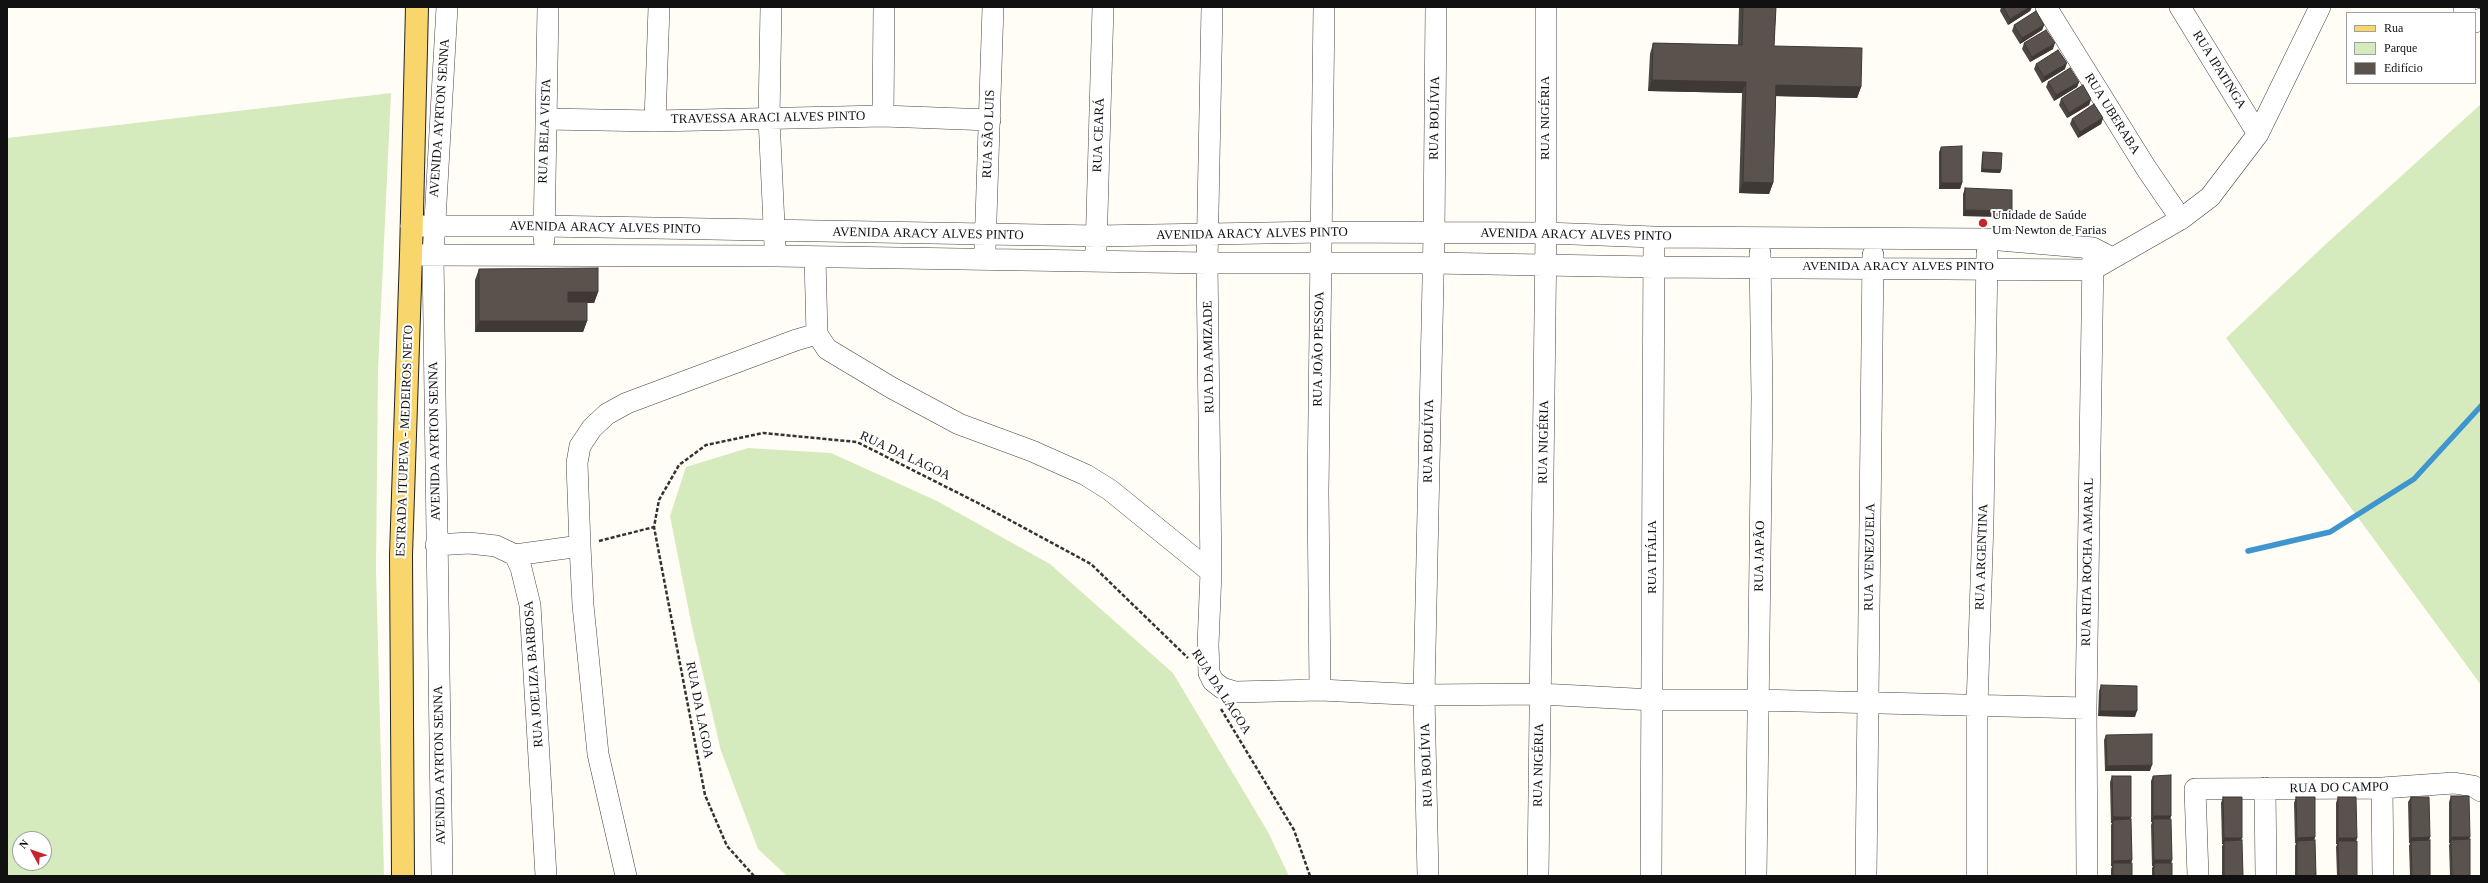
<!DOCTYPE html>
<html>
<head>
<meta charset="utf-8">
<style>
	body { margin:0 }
	#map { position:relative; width:2488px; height:883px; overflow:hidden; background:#fffdf5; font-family:"Times New Roman",serif }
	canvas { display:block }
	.frame { position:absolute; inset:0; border:8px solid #111; pointer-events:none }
	.legend { position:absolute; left:2346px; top:12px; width:130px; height:72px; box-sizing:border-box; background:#fff; border:1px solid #a0a0a0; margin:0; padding:5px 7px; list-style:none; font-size:12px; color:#111 }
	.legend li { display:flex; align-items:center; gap:8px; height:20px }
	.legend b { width:20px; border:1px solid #a0a0a0 }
	.north { position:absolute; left:12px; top:831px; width:40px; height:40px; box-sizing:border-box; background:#fff; border:1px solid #a0a0a0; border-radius:50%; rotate:310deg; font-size:11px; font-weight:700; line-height:16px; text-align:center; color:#111 }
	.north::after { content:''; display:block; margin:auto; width:14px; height:18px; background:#c4262e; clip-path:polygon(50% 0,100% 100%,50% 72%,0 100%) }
</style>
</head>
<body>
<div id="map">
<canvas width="2488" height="883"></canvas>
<div class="frame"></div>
<ul class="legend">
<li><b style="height:5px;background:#f9d66b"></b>Rua</li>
<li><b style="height:11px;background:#d5ebbd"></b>Parque</li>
<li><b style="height:11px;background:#5a524d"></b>Edifício</li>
</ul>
<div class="north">N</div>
</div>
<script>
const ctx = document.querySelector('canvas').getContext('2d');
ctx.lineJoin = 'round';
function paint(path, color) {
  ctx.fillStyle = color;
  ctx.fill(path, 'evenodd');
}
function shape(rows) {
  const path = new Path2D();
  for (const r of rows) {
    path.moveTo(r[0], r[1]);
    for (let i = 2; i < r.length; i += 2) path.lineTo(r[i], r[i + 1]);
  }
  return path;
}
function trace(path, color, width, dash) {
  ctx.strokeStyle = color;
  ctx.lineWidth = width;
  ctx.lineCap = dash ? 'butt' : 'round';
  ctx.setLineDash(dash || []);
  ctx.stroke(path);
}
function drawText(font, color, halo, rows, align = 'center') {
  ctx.font = font + ' "Times New Roman",serif';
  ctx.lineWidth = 4;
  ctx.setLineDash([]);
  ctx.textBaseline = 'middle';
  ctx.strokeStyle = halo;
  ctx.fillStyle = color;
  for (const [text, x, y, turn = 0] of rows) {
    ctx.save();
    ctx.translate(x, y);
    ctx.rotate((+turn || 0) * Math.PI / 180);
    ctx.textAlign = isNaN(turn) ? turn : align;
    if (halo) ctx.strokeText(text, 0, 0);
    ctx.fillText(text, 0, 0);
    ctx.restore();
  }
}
const green = shape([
	[391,93,378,370,376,570,384,876,7,876,7,138],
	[20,839,44,839,44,863,20,863],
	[2481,104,2481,685,2226,338,2327,243],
	[748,448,831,453,937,501,1050,564,1173,673,1268,832,1289,876,787,876,758,849,721,751,692,627,670,516,686,467]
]);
const stream = shape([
	[2248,551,2330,532,2414,479,2481,406]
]);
const path = shape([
	[599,541,654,527],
	[1221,709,1294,830,1310,876],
	[754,876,727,846,705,795,654,527,659,500,679,465,706,445,763,433,857,442,978,503,1091,564,1188,658]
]);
const minor = shape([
	[771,7,769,118,775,246],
	[1212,7,1207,263,1211,572,1208,645,1209,673,1213,681,1222,688,1235,692,1320,690,1424,695,1540,694,1653,700,1757,700,2086,708],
	[2046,7,2146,168,2181,219],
	[2180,7,2258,134],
	[2464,7,2465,13],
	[2475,22,2481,19],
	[883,116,884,7],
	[546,119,655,121,883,116,990,120],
	[655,121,659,7],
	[411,226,543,226,1097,236,1322,232,1546,233,1654,237,1988,239,2093,248,2112,258],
	[544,240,548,7],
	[985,249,993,7],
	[1096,250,1103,7],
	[411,255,776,256,1207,263,1432,263,1654,267,2092,270,2181,219,2210,197,2258,134,2320,7],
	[815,258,817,334,827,349,892,388,959,424,1032,451,1086,475,1110,490,1211,572],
	[436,545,469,543,496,546,515,555,521,568,530,605,546,876],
	[580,546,583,605,598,754,626,876],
	[515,555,580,546,577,463,580,446,592,428,607,414,627,403,796,340,817,334],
	[1320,690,1318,492,1324,7],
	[2265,788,2266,876],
	[2382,788,2383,876],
	[442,876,433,256,447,7],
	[1428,876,1424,695,1434,234,1436,7],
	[1538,876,1546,233,1546,7],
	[1651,876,1654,237],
	[1756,876,1762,398,1760,253],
	[1866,876,1873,255],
	[1977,876,1977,707,1983,522,1987,253],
	[2087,876,2086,708,2093,256],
	[2198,876,2195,789,2382,788,2454,783,2473,786,2481,791]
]);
const major = shape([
	[403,876,401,555,411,255,417,7]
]);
const wall = shape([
	[1739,7,1776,7,1774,46,1861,87,1857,98,1776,96,1773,183,1769,194,1739,193,1742,93,1648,91,1650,54,1653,43,1738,45],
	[2001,7,2032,7,2030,11,2008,25,2000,11],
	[2014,25,2044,25,2042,30,2020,44,2012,31],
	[2024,43,2053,49,2030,62,2022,49],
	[2036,64,2065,69,2042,83,2034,69],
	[2048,82,2079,82,2077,87,2054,101,2046,87],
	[2061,99,2091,99,2089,105,2067,118,2059,105],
	[2103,118,2101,124,2078,138,2070,124,2072,119],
	[1941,147,1962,183,1960,189,1939,189,1939,152],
	[1983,152,2001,170,2000,173,1981,172,1982,155],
	[1965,188,2010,217,1963,216,1963,194],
	[479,269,598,292,594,303,587,303,587,321,583,332,475,332,475,280],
	[2101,685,2135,717,2098,716,2099,691],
	[2106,735,2150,771,2105,771,2104,740],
	[2112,776,2131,817,2130,819,2132,860,2131,863,2132,876,2111,876,2111,869,2112,866,2111,866,2111,825,2112,823,2111,823,2110,782],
	[2153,776,2171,816,2170,819,2172,860,2171,863,2172,876,2152,876,2152,868,2153,866,2152,866,2151,825,2152,822,2151,822,2151,781],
	[2451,796,2469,839,2470,876,2450,876,2449,845,2450,843,2449,843,2449,802],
	[2223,797,2241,840,2243,876,2222,876,2222,846,2223,844,2222,844,2221,803],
	[2296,797,2315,837,2314,840,2316,876,2295,876,2295,846,2296,843,2295,843,2294,803],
	[2338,797,2357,838,2356,841,2357,876,2337,876,2336,847,2337,844,2336,844,2336,803],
	[2411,797,2430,837,2429,840,2430,876,2410,876,2409,846,2410,843,2409,843,2408,802]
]);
const shadedWall = shape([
	[2030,7,2032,7,2030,11,2008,25,2010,19],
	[2044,25,2042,30,2020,44,2022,38],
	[2055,43,2053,49,2030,62,2032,57],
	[2067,63,2065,69,2042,83,2044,77],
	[1652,80,1746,82,1742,93,1648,91],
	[2079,82,2077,87,2054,101,2056,95],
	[1776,85,1861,87,1857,98,1772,96],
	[2091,99,2089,105,2067,118,2069,113],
	[2103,118,2101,124,2078,138,2080,132],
	[1982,169,2001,170,2000,173,1981,172],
	[1743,182,1773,183,1769,194,1739,193],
	[1941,183,1962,183,1960,189,1939,189],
	[1965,210,2012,211,2010,217,1963,216],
	[568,292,598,292,594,303,564,303],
	[479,321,587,321,583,332,475,332],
	[2100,711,2137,711,2135,717,2098,716],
	[2152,765,2150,771,2105,771,2107,766],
	[2153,816,2171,816,2169,822,2153,819,2152,822,2151,822],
	[2113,817,2131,817,2129,822,2113,820,2112,823,2111,823],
	[2315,837,2313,843,2297,841,2296,843,2295,843,2297,838],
	[2430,837,2428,843,2411,841,2410,843,2409,843,2411,838],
	[2451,837,2470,837,2468,842,2451,840,2450,843,2449,843],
	[2224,838,2242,838,2240,843,2224,841,2223,844,2222,844],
	[2338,838,2357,838,2355,843,2338,841,2337,844,2336,844],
	[2132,860,2130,866,2113,863,2112,866,2111,866,2113,861],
	[2154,860,2172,860,2170,865,2154,863,2153,866,2152,866]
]);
const building = shape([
	[1743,7,1776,7,1774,46,1862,48,1861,87,1776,85,1773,183,1743,182,1746,82,1652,80,1653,43,1742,45,1743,7],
	[2003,7,2030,7,2010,19,2003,7],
	[2036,11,2044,25,2022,38,2014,25,2036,11],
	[2046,30,2055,43,2032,57,2024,43,2046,30],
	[2058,50,2067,63,2044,77,2036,64,2058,50],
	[2070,68,2079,82,2056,95,2048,82,2070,68],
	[2083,85,2091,99,2069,113,2061,99,2083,85],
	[2094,104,2103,118,2080,132,2072,119,2094,104],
	[1962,146,1962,183,1941,183,1941,147,1962,146],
	[1983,152,2002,153,2001,170,1982,169,1983,152],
	[1965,188,2012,190,2012,211,1965,210,1965,188],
	[598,268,598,292,568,292,568,302,587,302,587,321,479,321,479,269,598,268],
	[2101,685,2137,686,2137,711,2100,711,2101,685],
	[2152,734,2152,765,2107,766,2106,735,2152,734],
	[2171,775,2171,816,2153,816,2153,776,2171,775],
	[2112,776,2131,776,2131,817,2113,817,2112,776],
	[2451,796,2469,796,2470,837,2451,837,2451,796],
	[2223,797,2242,797,2242,838,2224,838,2223,797],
	[2296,797,2315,797,2315,837,2297,838,2296,797],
	[2338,797,2356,797,2357,838,2338,838,2338,797],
	[2411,797,2429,797,2430,837,2411,838,2411,797],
	[2131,819,2132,860,2113,861,2113,820,2131,819],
	[2153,819,2171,819,2172,860,2154,860,2153,819],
	[2470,839,2470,876,2452,876,2451,840,2470,839],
	[2242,840,2243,876,2224,876,2224,841,2242,840],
	[2315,840,2316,876,2297,876,2297,841,2315,840],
	[2430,840,2430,876,2412,876,2411,841,2430,840],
	[2338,841,2357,841,2357,876,2339,876,2338,841],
	[2113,863,2132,863,2132,876,2113,876,2113,863],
	[2154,863,2172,863,2172,876,2154,876,2154,863]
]);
const markers = [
	[1983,223,5,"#c4262e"]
];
const streetNames = [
	["RUA IPATINGA",2219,70,58],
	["RUA UBERABA",2112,114,58],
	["AVENIDA AYRTON SENNA",440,118,-86],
	["TRAVESSA ARACI ALVES PINTO",768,118,-1],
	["RUA BOLÍVIA",1435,118,-89],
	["RUA NIGÉRIA",1546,118,-90],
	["RUA BELA VISTA",545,131,-88],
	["RUA SÃO LUIS",989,134,-88],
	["RUA CEARÁ",1099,135,-88],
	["AVENIDA ARACY ALVES PINTO",605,228,1],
	["AVENIDA ARACY ALVES PINTO",928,234,1],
	["AVENIDA ARACY ALVES PINTO",1252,234,-1],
	["AVENIDA ARACY ALVES PINTO",1576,235,1],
	["AVENIDA ARACY ALVES PINTO",1898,267],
	["RUA JOÃO PESSOA",1319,349,-89],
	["RUA DA AMIZADE",1209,357,-91],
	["ESTRADA ITUPEVA - MEDEIROS NETO",405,441,-88],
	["AVENIDA AYRTON SENNA",435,441,-91],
	["RUA BOLÍVIA",1429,441,-89],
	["RUA NIGÉRIA",1544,442,-89],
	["RUA DA LAGOA",905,456,25],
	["RUA JAPÃO",1760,556,-89],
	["RUA ITÁLIA",1653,557,-90],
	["RUA VENEZUELA",1870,557,-89],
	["RUA ARGENTINA",1982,557,-88],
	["RUA RITA ROCHA AMARAL",2088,562,-89],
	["RUA JOELIZA BARBOSA",534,674,-94],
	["RUA DA LAGOA",1221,692,57],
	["RUA DA LAGOA",699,710,79],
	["AVENIDA AYRTON SENNA",440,765,-91],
	["RUA BOLÍVIA",1427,765,-92],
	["RUA NIGÉRIA",1539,765,-89],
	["RUA DO CAMPO",2339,788,-1]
];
const poiNames = [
	["Unidade de Saúde",1992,216],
	["Um Newton de Farias",1992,231]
];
paint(green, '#d5ebbd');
trace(stream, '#3f96cf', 5.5);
trace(minor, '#444', 22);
trace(major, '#222', 24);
trace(path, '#333', 2.5, [4, 2]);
trace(minor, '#fff', 21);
trace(major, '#f9d66b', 22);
paint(wall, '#4d4742');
paint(shadedWall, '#3f3936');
paint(building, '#5a524d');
trace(building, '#3f3936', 1);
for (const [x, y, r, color] of markers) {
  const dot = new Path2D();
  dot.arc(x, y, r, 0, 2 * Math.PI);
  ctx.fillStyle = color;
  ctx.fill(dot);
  trace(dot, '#fff', 1.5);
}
drawText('13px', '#111', '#fff', streetNames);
drawText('13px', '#111', '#fff', poiNames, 'left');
</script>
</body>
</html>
